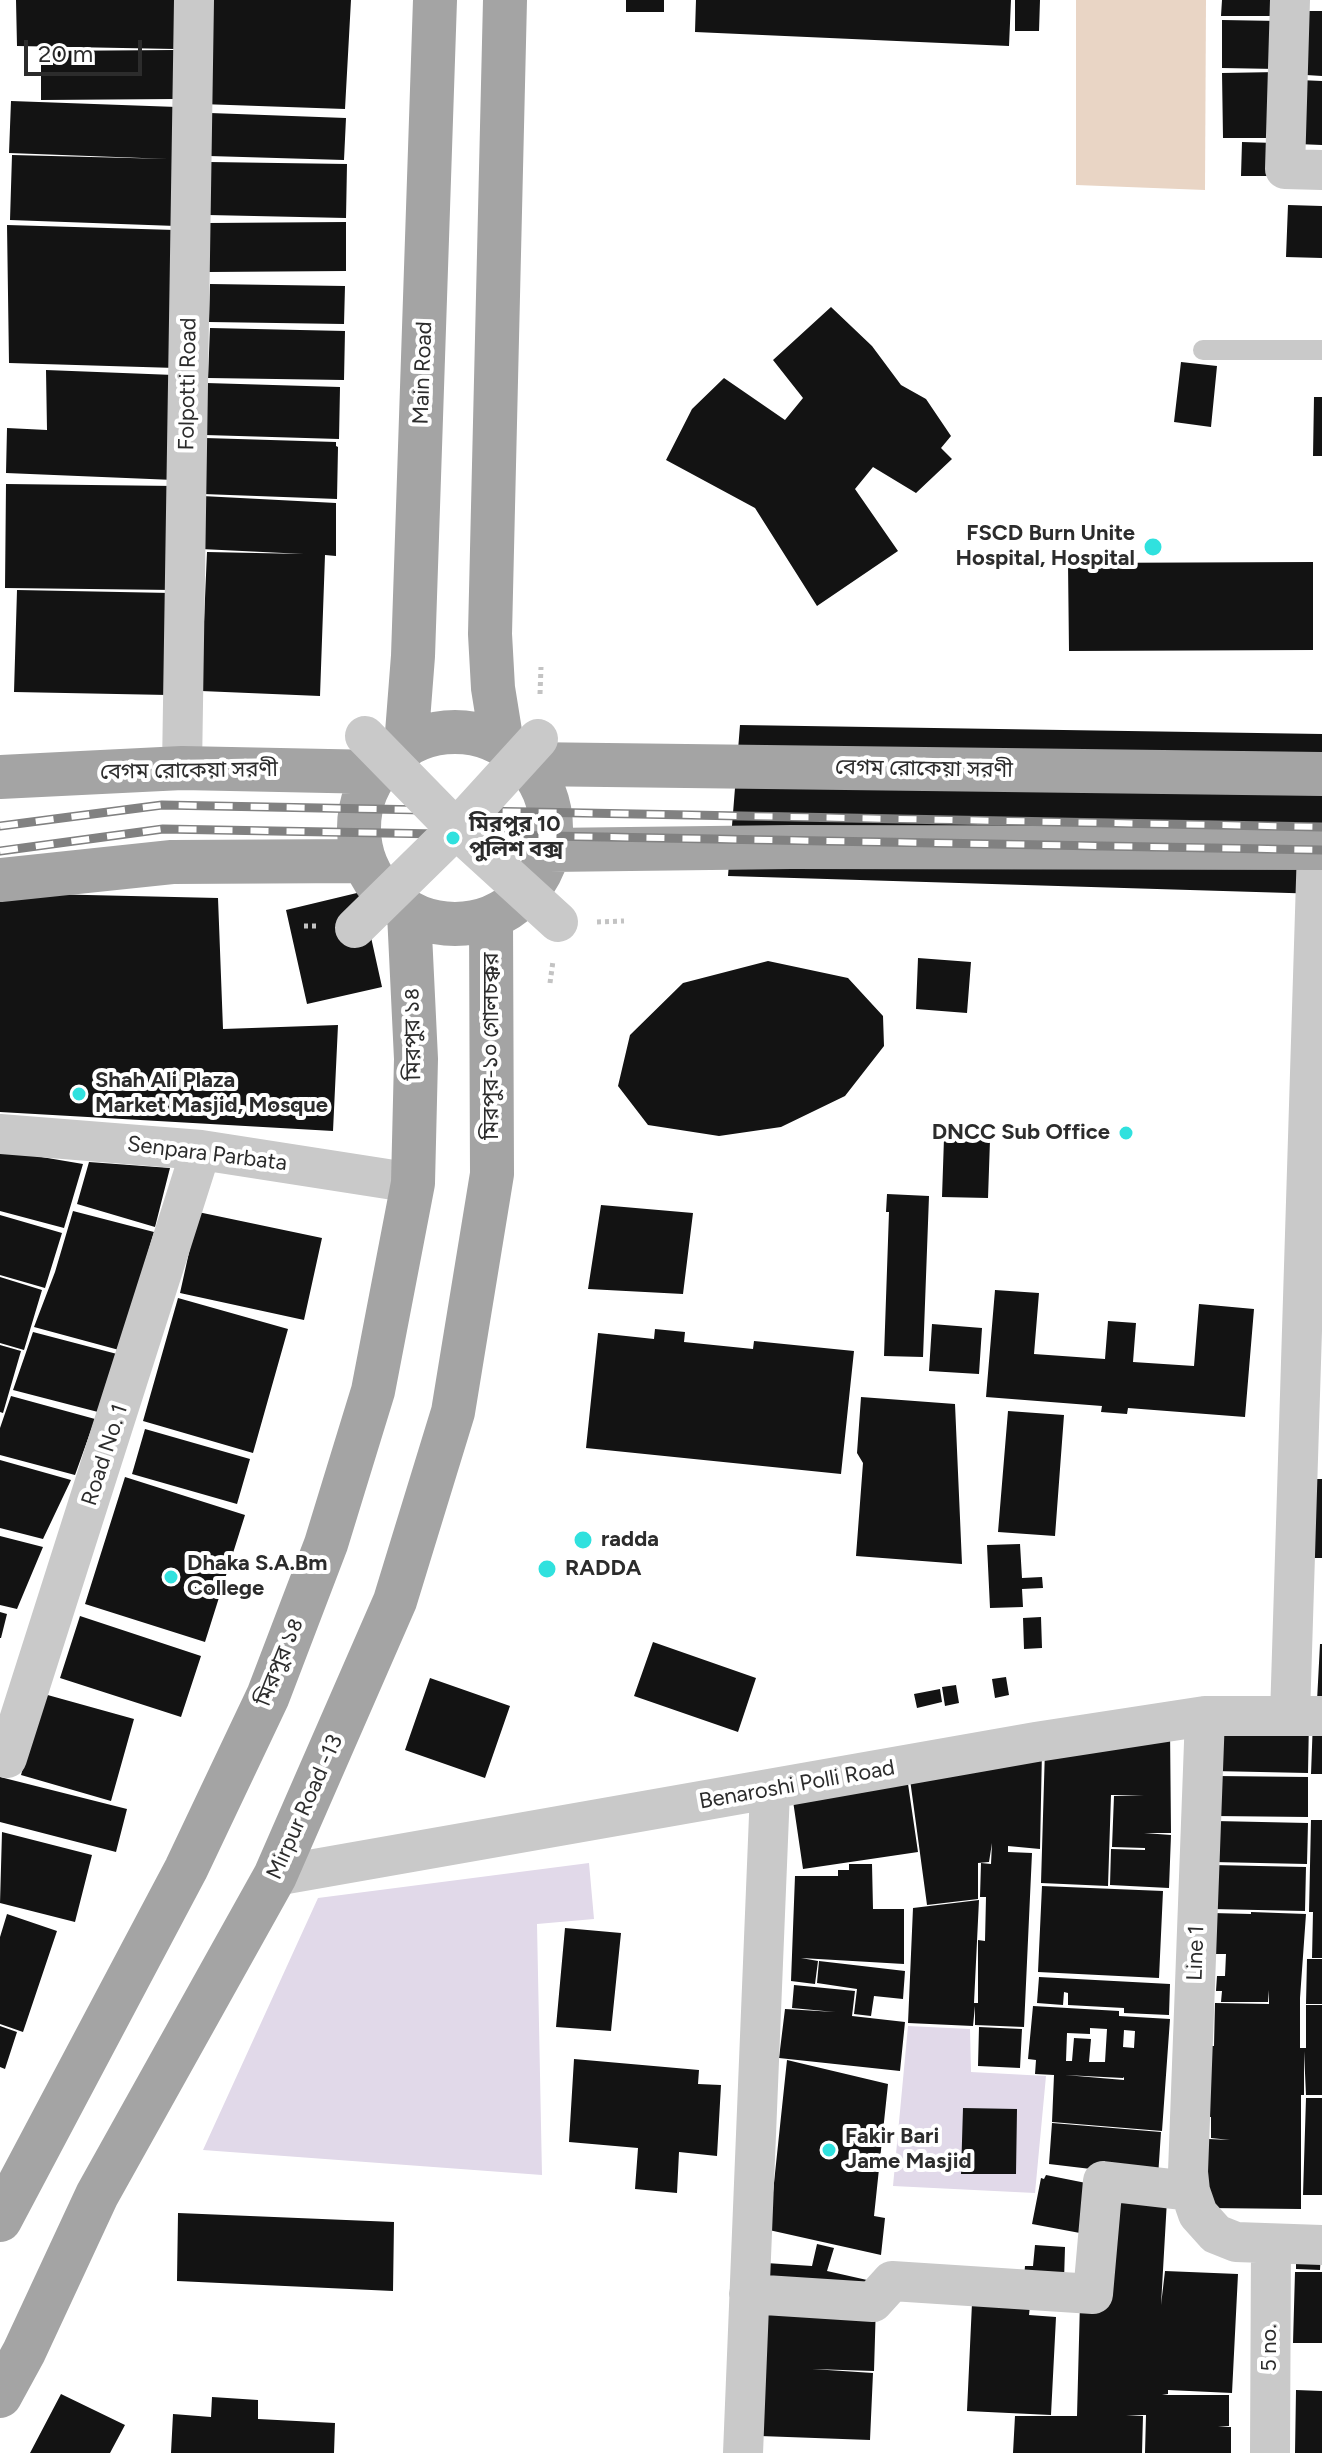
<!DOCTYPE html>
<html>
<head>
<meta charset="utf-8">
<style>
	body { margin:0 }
	#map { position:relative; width:1322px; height:2453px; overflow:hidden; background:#fff; font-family:Figtree,sans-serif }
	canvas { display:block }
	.scale { position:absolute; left:24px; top:40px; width:118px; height:36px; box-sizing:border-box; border:4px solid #2c2c2c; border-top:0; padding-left:10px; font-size:24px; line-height:28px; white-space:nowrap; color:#2c2c2c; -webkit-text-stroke:6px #fff; paint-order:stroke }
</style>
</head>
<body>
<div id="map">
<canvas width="1322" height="2453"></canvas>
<div class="scale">20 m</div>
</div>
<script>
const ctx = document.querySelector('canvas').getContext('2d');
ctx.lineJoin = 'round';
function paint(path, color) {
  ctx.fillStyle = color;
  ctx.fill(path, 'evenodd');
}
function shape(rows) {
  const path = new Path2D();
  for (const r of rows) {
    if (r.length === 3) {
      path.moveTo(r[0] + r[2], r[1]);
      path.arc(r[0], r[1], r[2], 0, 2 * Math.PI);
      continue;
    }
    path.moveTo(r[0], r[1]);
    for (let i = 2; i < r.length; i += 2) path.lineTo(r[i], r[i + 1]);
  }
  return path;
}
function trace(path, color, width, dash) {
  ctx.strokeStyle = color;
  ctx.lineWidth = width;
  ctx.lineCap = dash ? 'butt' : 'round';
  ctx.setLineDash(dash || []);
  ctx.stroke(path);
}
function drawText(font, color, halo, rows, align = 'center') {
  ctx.font = font + ' Figtree,"Noto Sans Bengali",sans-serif';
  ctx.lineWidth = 8;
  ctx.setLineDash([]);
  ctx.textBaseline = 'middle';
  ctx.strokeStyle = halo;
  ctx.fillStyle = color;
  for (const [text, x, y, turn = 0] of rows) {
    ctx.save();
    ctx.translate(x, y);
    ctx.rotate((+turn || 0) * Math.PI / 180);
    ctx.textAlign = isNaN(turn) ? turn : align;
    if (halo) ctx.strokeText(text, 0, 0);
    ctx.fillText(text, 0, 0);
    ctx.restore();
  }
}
const green = shape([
	[589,1863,594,1919,537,1924,542,2175,203,2150,318,1898],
	[908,2026,970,2029,971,2072,1046,2076,1035,2193,893,2186]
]);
const water = shape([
	[1076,0,1206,0,1205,190,1076,185]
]);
const building = shape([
	[16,0,174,0,175,49,17,46],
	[210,0,351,0,345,109,201,104],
	[626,0,664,0,664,12,626,12],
	[696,0,1011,0,1009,46,695,32],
	[1015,0,1040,0,1039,31,1015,31],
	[1222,0,1278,0,1278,16,1221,16],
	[1309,11,1322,11,1322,76,1306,75],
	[1222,20,1279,21,1277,69,1222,68],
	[174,50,175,99,41,100,41,51],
	[1278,72,1275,138,1223,138,1222,73],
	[1299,80,1322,81,1322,145,1297,144],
	[11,101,177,107,176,226,10,220,12,155,169,159,9,153],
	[210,113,346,118,344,160,209,156],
	[1242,142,1275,143,1275,176,1241,176],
	[209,162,347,164,346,218,208,215],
	[1288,205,1322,206,1322,258,1286,257],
	[346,222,346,271,209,272,209,223],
	[7,225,175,230,176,368,9,363],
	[210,284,345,286,344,324,209,322],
	[831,307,872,346,901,385,926,399,951,436,941,448,952,459,916,493,873,467,855,489,898,551,817,606,755,508,666,460,692,409,724,378,785,420,803,398,773,360],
	[210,328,345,331,344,380,208,378],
	[1181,362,1217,366,1211,427,1174,422],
	[46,370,174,375,174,480,6,473,7,428,47,430],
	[206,383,340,387,339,439,205,435],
	[1314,397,1322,397,1322,456,1313,456],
	[205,438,336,442,336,446,338,447,337,499,203,494],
	[6,484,176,486,174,590,5,588],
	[202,496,336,503,336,556,325,555,320,696,201,691,207,552,304,554,201,549],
	[1313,562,1313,650,1069,651,1068,563],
	[17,590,171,593,168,695,14,692],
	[740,725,1322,734,1322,894,728,876],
	[361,892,382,987,307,1004,286,910],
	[0,893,218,898,223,1029,338,1025,333,1131,0,1112],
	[918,958,971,962,967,1013,916,1009],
	[768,961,848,978,883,1016,884,1046,845,1096,781,1127,719,1136,648,1125,618,1086,630,1035,683,983],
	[944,1138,990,1140,988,1198,942,1197],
	[0,1150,83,1164,64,1228,0,1211],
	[89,1162,170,1168,155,1227,77,1204],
	[887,1194,929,1196,923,1357,884,1356,889,1212,886,1212],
	[601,1205,693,1213,683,1294,588,1289],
	[73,1211,154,1232,119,1350,34,1327,55,1272],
	[198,1212,322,1238,304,1320,180,1293],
	[0,1215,62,1233,45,1288,0,1275],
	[0,1277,42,1290,24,1350,0,1343],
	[995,1290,1039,1293,1034,1354,1105,1359,1108,1321,1136,1323,1133,1362,1194,1366,1199,1304,1254,1309,1245,1417,1128,1408,1127,1414,1101,1412,1102,1406,986,1397],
	[178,1298,288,1329,253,1453,143,1421],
	[932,1324,982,1328,979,1374,929,1371],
	[655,1329,685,1332,684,1342,753,1349,754,1341,854,1351,841,1474,586,1448,598,1333,654,1339],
	[33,1332,117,1354,98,1412,13,1390],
	[0,1345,21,1351,3,1413,0,1412],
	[11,1396,95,1419,75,1475,0,1455,0,1428],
	[861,1397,955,1404,962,1564,856,1556,863,1463,857,1453],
	[1008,1411,1064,1415,1055,1536,998,1532],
	[145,1429,250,1459,237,1504,132,1474],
	[0,1460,71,1480,43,1539,0,1528],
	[125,1477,245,1515,205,1642,85,1604],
	[1312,1479,1322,1479,1322,1558,1310,1558],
	[0,1536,43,1547,17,1609,0,1605],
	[1020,1544,1022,1578,1042,1577,1043,1588,1022,1589,1023,1607,990,1608,987,1545],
	[0,1612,7,1614,1,1638,0,1638],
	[80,1616,201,1656,181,1717,60,1678],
	[1041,1617,1042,1648,1024,1649,1023,1618],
	[653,1642,756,1678,738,1732,634,1696],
	[1320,1644,1322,1644,1322,1701,1317,1701],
	[1006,1677,1009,1695,995,1698,992,1679],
	[430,1678,510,1706,485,1778,405,1750],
	[956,1685,959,1703,945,1706,942,1687],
	[940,1689,942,1702,917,1708,914,1694],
	[44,1694,134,1719,111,1801,21,1775],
	[1309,1719,1308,1773,1213,1771,1214,1723],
	[1313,1720,1322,1720,1322,1774,1311,1774],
	[1170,1728,1171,1833,1144,1833,1171,1835,1169,1888,1110,1885,1111,1849,1145,1850,1145,1848,1112,1847,1114,1796,1144,1795,1111,1795,1108,1886,1041,1883,1045,1749],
	[1042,1750,1040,1849,1008,1846,1008,1852,1032,1853,1024,2027,975,2025,975,2006,973,2026,908,2023,913,1908,979,1900,974,2003,978,2003,978,1940,985,1941,986,1897,980,1897,981,1863,991,1864,992,1843,989,1862,978,1863,978,1899,927,1905,909,1772],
	[1216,1776,1308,1777,1308,1817,1215,1816],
	[0,1777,127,1809,116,1852,0,1822],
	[907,1777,918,1852,803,1869,792,1794],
	[1311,1820,1322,1820,1322,1958,1312,1958,1313,1912,1309,1912],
	[1215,1821,1308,1823,1307,1864,1213,1862],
	[2,1832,92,1855,75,1922,0,1903],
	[849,1864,872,1864,873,1909,904,1909,904,1964,801,1958,818,1961,815,1984,791,1981,795,1876,838,1876,838,1870,849,1870],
	[1212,1865,1306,1867,1305,1911,1211,1909],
	[1042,1886,1163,1891,1159,1978,1038,1972],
	[1251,1912,1306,1914,1300,1998,1300,2048,1306,2048,1306,2005,1322,2005,1322,2095,1306,2095,1304,2051,1304,2095,1301,2095,1301,2209,1207,2208,1208,2139,1230,2140,1211,2138,1211,2117,1203,2117,1207,2046,1214,2046,1215,2003,1269,2004,1269,1990,1268,2002,1221,2002,1222,1991,1216,1991,1217,1976,1225,1976,1226,1954,1210,1954,1212,1913,1251,1914],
	[7,1914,57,1931,23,2032,0,2024,0,1937],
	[565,1928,621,1933,611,2031,556,2027],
	[1307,1959,1322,1959,1322,2004,1306,2004],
	[819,1961,905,1971,903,1999,874,1996,871,2016,854,2014,857,1989,817,1983],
	[1039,1977,1170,1984,1169,2015,1124,2013,1124,2008,1068,2005,1068,1993,1064,1992,1063,2005,1037,2003],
	[794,1985,855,1991,852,2016,905,2022,900,2071,779,2058,785,2009,835,2012,792,2008],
	[1033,2006,1119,2011,1119,2016,1170,2019,1162,2131,1052,2122,1054,2075,1035,2074,1036,2060,1028,2059],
	[1090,2028,1107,2029,1105,2062,1089,2062,1091,2039,1074,2038,1072,2061,1066,2061,1067,2033,1090,2034],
	[1124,2030,1135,2031,1134,2048,1123,2047],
	[1065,2075,1123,2078,1124,2077,1124,2080],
	[0,2026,17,2032,5,2069,0,2067],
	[979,2027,1022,2029,1020,2068,978,2066],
	[574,2059,699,2070,698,2084,721,2085,717,2156,679,2152,677,2193,635,2189,638,2148,569,2142],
	[787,2060,888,2084,874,2216,885,2218,881,2255,769,2230],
	[1306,2098,1322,2098,1322,2195,1303,2195],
	[963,2108,1017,2109,1016,2174,961,2174],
	[1052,2123,1161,2132,1158,2177,1049,2164],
	[1046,2175,1101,2186,1080,2233,1032,2224,1041,2178,1044,2179],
	[1108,2190,1167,2200,1161,2305,1165,2271,1238,2274,1232,2393,1168,2390,1168,2394,1162,2395,1229,2395,1229,2426,1218,2427,1231,2427,1231,2453,1145,2453,1146,2415,1126,2415,1143,2416,1142,2453,1013,2453,1015,2416,1077,2416,1080,2302],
	[178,2213,394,2222,393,2291,177,2281],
	[817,2244,834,2248,827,2271,867,2280,867,2299,765,2293,766,2263,812,2266],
	[1035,2245,1065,2247,1064,2281,1024,2279,1025,2266,1033,2266],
	[1296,2251,1321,2252,1320,2270,1296,2269],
	[1295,2272,1322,2272,1322,2343,1293,2343],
	[764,2299,876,2303,874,2371,812,2369,873,2373,870,2440,760,2436],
	[972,2303,1030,2306,1029,2315,1056,2317,1051,2415,967,2411],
	[1296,2390,1322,2391,1322,2453,1295,2453],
	[61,2394,125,2425,110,2453,30,2453],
	[212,2397,258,2400,258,2419,335,2423,334,2453,171,2453,173,2414,211,2417]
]);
const path = shape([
	[540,694,541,667],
	[597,922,624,921],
	[304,926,319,926],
	[550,983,553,961]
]);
const lane = shape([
	[1203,350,1322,350]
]);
const street = shape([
	[1290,0,1285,169,1322,170],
	[182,768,194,0],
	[0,1134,201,1150,413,1183],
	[1205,1716,1188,2172,1190,2191,1198,2214,1216,2234,1236,2242,1322,2245],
	[1290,1716,1317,848],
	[7,1758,201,1150],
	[275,1876,1036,1742,1205,1716,1322,1716],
	[749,2294,873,2302,892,2281,1093,2294,1103,2181,1190,2191],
	[743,2453,770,1791],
	[1270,2453,1271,2244]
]);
const primary = shape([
	[455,828,96],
	[502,744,493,688,490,634,505,0],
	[406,746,413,656,435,0],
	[527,764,1322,774],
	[0,777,182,768,377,772],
	[549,850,791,847,1322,848],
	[0,880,172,862,364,861],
	[0,2220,186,1869,268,1696,326,1544,373,1391,413,1183,416,1059,409,913],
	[0,2396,24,2352,97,2195,275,1876,395,1601,453,1412,492,1174,491,918]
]);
const rail = shape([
	[0,826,162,805,1322,827],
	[0,851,163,829,1322,850]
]);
const streetBridge = shape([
	[365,736,456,829,558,922],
	[355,928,456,829,538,739]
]);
const markers = [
	[1153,547,10,"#30e1de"],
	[453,838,8,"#30e1de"],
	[79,1094,8,"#30e1de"],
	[1126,1133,8,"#30e1de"],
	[583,1540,10,"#30e1de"],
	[547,1569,10,"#30e1de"],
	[171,1577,8,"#30e1de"],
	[829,2150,8,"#30e1de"]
];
const streetNames = [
	["Main Road",423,373,-88],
	["Folpotti Road",188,384,-89],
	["বেগম রোকেয়া সরণী",924,769,1],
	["বেগম রোকেয়া সরণী",189,771,-1],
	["মিরপুর ১৪",413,1034,-91],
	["মিরপুর-১০ গোলচক্কর",492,1046,-90],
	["Senpara Parbata",207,1154,7],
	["Road No. 1",105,1455,-72],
	["মিরপুর ১৪",280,1662,-68],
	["Benaroshi Polli Road",797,1785,-10],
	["Mirpur Road -13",305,1807,-66],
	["Line 1",1196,1953,-88],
	["5 no.",1270,2348,-90]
];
const poiNames = [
	["FSCD Burn Unite",1135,534,"right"],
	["Hospital, Hospital",1135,559,"right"],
	["মিরপুর 10",469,825],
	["পুলিশ বক্স",469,850],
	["Shah Ali Plaza",95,1081],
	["Market Masjid, Mosque",95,1106],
	["DNCC Sub Office",1110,1133,"right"],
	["radda",601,1540],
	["Dhaka S.A.Bm",187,1564],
	["College",187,1589],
	["RADDA",565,1569],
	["Fakir Bari",845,2137],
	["Jame Masjid",845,2162]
];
paint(green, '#e1d9e9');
paint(water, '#e9d5c5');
paint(building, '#131313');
trace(path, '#c3c3c3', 5, [4, 4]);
trace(lane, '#c9c9c9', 20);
trace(street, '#c9c9c9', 40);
trace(primary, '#a4a4a4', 44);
trace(rail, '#818181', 9);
trace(rail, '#fff', 6, [18]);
trace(streetBridge, '#c9c9c9', 40);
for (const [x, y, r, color] of markers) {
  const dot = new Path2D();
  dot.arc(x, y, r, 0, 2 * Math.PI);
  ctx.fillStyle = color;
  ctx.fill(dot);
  trace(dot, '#fff', 3);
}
drawText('22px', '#2c2c2c', '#fff', streetNames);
drawText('bold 22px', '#2c2c2c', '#fff', poiNames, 'left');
</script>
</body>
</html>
